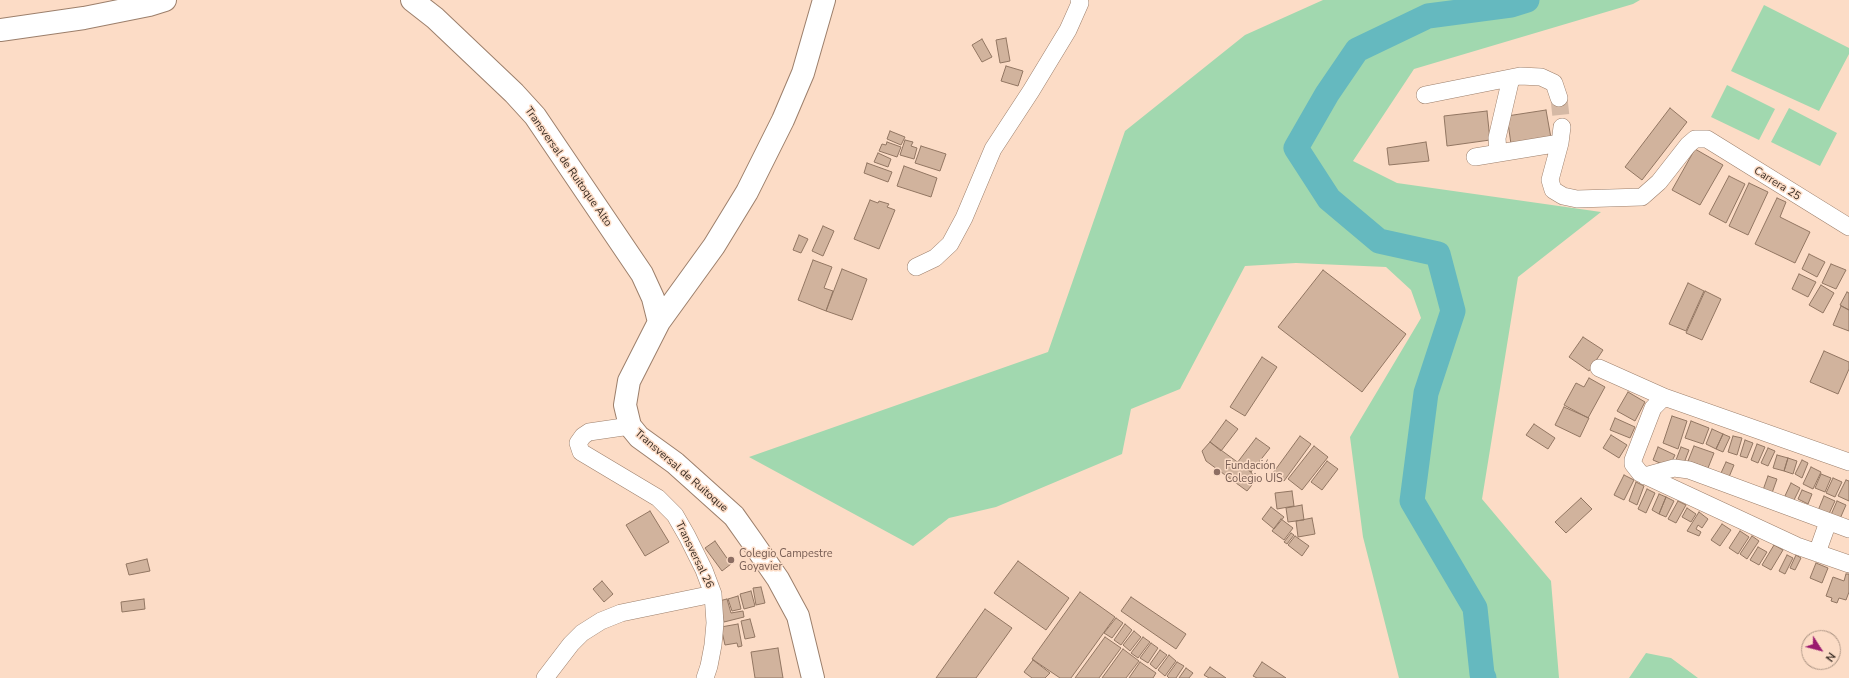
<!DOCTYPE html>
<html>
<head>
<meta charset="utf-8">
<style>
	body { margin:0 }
	#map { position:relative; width:1849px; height:678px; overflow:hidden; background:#fcdcc6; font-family:"Nunito Sans",sans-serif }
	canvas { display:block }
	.north { position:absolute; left:1801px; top:630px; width:40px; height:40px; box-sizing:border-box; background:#fcdcc6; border:1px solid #ad9584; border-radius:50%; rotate:126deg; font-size:11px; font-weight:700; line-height:16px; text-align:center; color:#372b22 }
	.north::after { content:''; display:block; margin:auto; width:14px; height:18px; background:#9a186e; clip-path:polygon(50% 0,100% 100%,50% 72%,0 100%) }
</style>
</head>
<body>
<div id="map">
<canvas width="1849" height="678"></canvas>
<div class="north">N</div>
</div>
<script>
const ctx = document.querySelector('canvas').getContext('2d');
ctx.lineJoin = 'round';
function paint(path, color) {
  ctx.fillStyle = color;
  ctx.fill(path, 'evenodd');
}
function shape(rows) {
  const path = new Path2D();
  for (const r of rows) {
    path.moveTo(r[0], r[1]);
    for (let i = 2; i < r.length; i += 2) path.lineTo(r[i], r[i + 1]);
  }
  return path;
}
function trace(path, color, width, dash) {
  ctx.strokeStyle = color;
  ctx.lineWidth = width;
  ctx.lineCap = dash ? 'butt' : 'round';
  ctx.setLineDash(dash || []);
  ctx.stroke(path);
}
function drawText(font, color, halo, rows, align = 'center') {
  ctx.font = font + ' "Nunito Sans",sans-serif';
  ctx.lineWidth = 3;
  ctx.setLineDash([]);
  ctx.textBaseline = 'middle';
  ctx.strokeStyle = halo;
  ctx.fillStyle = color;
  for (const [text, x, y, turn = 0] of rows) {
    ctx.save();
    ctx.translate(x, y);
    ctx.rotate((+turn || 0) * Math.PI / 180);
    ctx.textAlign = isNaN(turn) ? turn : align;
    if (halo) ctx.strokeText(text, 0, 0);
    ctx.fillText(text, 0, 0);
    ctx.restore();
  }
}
const green = shape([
	[1323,0,1640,0,1633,4,1414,69,1353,161,1397,183,1601,212,1518,277,1482,499,1551,581,1559,678,1399,678,1363,537,1350,437,1421,318,1411,290,1386,267,1296,263,1245,266,1180,389,1131,409,1122,454,996,507,949,518,913,546,749,457,1048,352,1125,131,1245,35],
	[1764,5,1849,48,1849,54,1819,111,1731,71],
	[1727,85,1775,109,1759,140,1711,117],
	[1789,108,1837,133,1820,166,1771,142],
	[1646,653,1671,658,1698,678,1629,678]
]);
const river = shape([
	[1484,678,1482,674,1475,608,1412,501,1426,393,1453,311,1438,254,1379,241,1329,199,1296,148,1327,94,1357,50,1428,16,1511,5,1527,0]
]);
const building = shape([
	[1006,38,1010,61,1000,63,996,40,1006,38],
	[982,39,992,57,982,62,972,45,982,39],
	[1006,66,1023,71,1018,86,1001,81,1006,66],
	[1670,108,1687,122,1642,180,1625,167,1670,108],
	[1546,110,1551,138,1511,144,1507,116,1546,110],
	[1487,111,1490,140,1447,146,1444,116,1487,111],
	[890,131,905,137,901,145,887,139,890,131],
	[905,140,913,142,911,146,917,148,914,159,900,155,905,140],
	[887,142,901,147,897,157,879,151,882,144,886,145,887,142],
	[1426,142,1429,161,1389,165,1387,148,1426,142],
	[921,146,946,154,940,171,915,163,921,146],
	[1695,149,1723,165,1700,205,1672,190,1695,149],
	[878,153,891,159,888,167,874,162,878,153],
	[867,163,892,172,888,182,864,173,867,163],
	[904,166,937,178,931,197,897,186,904,166],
	[1729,176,1745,184,1726,223,1709,214,1729,176],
	[1749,183,1768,192,1748,235,1729,226,1749,183],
	[1777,198,1786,202,1780,217,1810,232,1795,263,1755,244,1777,198],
	[870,200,878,203,879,201,889,204,887,207,895,210,879,249,854,239,870,200],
	[823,226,834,231,823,256,812,251,823,226],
	[799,235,808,239,801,253,793,250,799,235],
	[1809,254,1825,262,1817,277,1802,269,1809,254],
	[813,260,832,267,824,288,833,291,826,311,798,300,813,260],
	[1831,264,1846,270,1836,289,1822,283,1831,264],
	[842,269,867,279,852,320,826,311,842,269],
	[1323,270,1406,334,1362,392,1278,327,1323,270],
	[1799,274,1816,282,1808,297,1792,289,1799,274],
	[1688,283,1704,291,1686,331,1669,324,1688,283],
	[1821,285,1834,293,1823,313,1809,305,1821,285],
	[1705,291,1721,299,1702,340,1686,333,1705,291],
	[1847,292,1849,293,1849,310,1840,305,1847,292],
	[1841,306,1849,310,1849,331,1833,325,1841,306],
	[1583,337,1603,350,1589,371,1569,357,1583,337],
	[1824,351,1849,362,1849,369,1838,394,1810,382,1824,351],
	[1262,357,1277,367,1245,416,1230,407,1262,357],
	[1589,378,1605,387,1588,418,1564,405,1576,383,1584,387,1589,378],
	[1628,392,1645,402,1635,421,1617,411,1628,392],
	[1564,407,1589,418,1580,437,1555,425,1564,407],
	[1672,416,1687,421,1678,449,1663,443,1672,416],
	[1615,418,1635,427,1630,438,1610,430,1615,418],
	[1226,420,1238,429,1221,451,1210,442,1226,420],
	[1691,421,1709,428,1703,444,1685,438,1691,421],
	[1534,424,1555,438,1548,449,1526,435,1534,424],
	[1712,429,1723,434,1716,449,1706,444,1712,429],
	[1723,434,1730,437,1723,452,1716,449,1723,434],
	[1611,435,1627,445,1619,458,1603,448,1611,435],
	[1300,436,1311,444,1284,481,1273,473,1300,436],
	[1733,436,1742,438,1737,455,1728,452,1733,436],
	[1256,438,1270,448,1251,472,1237,463,1256,438],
	[1745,440,1753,443,1747,458,1740,456,1745,440],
	[1210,442,1251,472,1256,480,1247,491,1206,461,1202,451,1210,442],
	[1757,444,1765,447,1758,463,1751,460,1757,444],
	[1314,446,1328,457,1302,490,1288,479,1314,446],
	[1694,446,1714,453,1708,468,1688,461,1694,446],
	[1658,447,1675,455,1669,467,1653,460,1658,447],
	[1681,447,1689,450,1684,463,1676,460,1681,447],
	[1768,448,1775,451,1768,466,1761,463,1768,448],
	[1777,455,1788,458,1784,471,1773,468,1777,455],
	[1788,458,1797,461,1793,474,1784,471,1788,458],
	[1802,460,1808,463,1802,478,1795,474,1802,460],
	[1327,461,1338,469,1322,490,1311,482,1327,461],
	[1726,462,1734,465,1729,477,1721,473,1726,462],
	[1811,467,1821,472,1813,489,1803,484,1811,467],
	[1821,474,1831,478,1825,492,1815,488,1821,474],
	[1624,475,1634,480,1624,500,1614,495,1624,475],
	[1768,476,1777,479,1772,493,1763,490,1768,476],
	[1833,478,1842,482,1835,497,1826,493,1833,478],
	[1846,480,1849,481,1849,501,1838,496,1846,480],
	[1636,482,1644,486,1637,505,1629,501,1636,482],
	[1791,483,1800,488,1793,502,1784,498,1791,483],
	[1647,489,1655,493,1646,513,1638,509,1647,489],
	[1802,490,1812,494,1808,504,1798,499,1802,490],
	[1292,491,1294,506,1277,509,1275,493,1292,491],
	[1659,494,1666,497,1659,514,1652,510,1659,494],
	[1824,496,1835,501,1827,518,1817,513,1824,496],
	[1666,497,1674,501,1666,517,1659,514,1666,497],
	[1581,498,1592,509,1566,533,1555,522,1581,498],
	[1678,501,1686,505,1676,523,1668,519,1678,501],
	[1837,501,1846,505,1839,521,1830,517,1837,501],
	[1302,505,1304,520,1288,522,1286,508,1302,505],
	[1271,507,1284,517,1274,529,1262,519,1271,507],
	[1687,508,1696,514,1691,522,1682,517,1687,508],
	[650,511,669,542,645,556,626,525,650,511],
	[1699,512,1708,519,1702,528,1698,525,1696,529,1701,532,1699,536,1687,531,1699,512],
	[1312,518,1315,534,1298,537,1296,521,1312,518],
	[1281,519,1293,528,1284,540,1272,531,1281,519],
	[1722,524,1731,530,1720,546,1711,540,1722,524],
	[1740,531,1749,537,1738,554,1729,548,1740,531],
	[1291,533,1294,535,1287,544,1284,542,1291,533],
	[1295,536,1309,546,1302,556,1288,545,1295,536],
	[1752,536,1759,541,1747,559,1740,554,1752,536],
	[715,541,731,564,722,571,705,548,715,541],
	[1774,545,1783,550,1771,570,1762,565,1774,545],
	[1758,547,1767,552,1759,565,1750,560,1758,547],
	[1787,555,1793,558,1785,574,1779,571,1787,555],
	[1796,555,1801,558,1795,570,1790,568,1796,555],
	[147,559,150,571,129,575,126,564,147,559],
	[1018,561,1069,598,1046,630,994,593,1018,561],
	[1816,563,1828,568,1822,583,1810,578,1816,563],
	[1846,574,1849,574,1849,592,1846,600,1839,598,1837,603,1831,601,1832,598,1826,596,1833,577,1844,581,1846,574],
	[602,581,613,594,604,602,593,589,602,581],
	[761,587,765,603,756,605,753,588,761,587],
	[751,591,755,606,744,609,740,594,751,591],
	[1080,592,1115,617,1071,678,1060,678,1032,659,1080,592],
	[738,596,741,609,732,611,728,599,738,596],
	[1131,597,1186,634,1176,649,1121,611,1131,597],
	[144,599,145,609,122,612,121,602,144,599],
	[727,599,731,613,743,611,744,617,724,622,719,601,727,599],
	[985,609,1012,628,976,678,936,678,985,609],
	[1116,618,1123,623,1112,638,1104,633,1116,618],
	[750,619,755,637,745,639,741,621,750,619],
	[738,624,742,646,738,647,737,643,725,645,721,627,738,624],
	[1125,624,1132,630,1121,645,1114,640,1125,624],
	[1134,631,1141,637,1130,651,1123,645,1134,631],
	[1105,637,1121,648,1099,678,1075,678,1105,637],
	[1143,637,1150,642,1138,658,1131,653,1143,637],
	[1151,643,1158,648,1148,663,1140,658,1151,643],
	[778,648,783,678,755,678,751,652,778,648],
	[1123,649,1139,661,1126,678,1102,678,1123,649],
	[1160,650,1167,655,1156,669,1150,664,1160,650],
	[1169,655,1176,661,1165,676,1158,670,1169,655],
	[1033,660,1050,673,1045,678,1032,678,1024,672,1033,660],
	[1140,662,1156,673,1153,678,1129,678,1140,662],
	[1177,662,1184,666,1176,678,1169,678,1167,676,1177,662],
	[1262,662,1286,678,1257,678,1253,676,1262,662],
	[1210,667,1226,678,1209,678,1204,675,1210,667],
	[1186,668,1193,673,1189,678,1179,678,1186,668]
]);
const streetTunnel = shape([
	[1559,98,1562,127]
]);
const street = shape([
	[1425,95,1520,76,1541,77,1554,83,1559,98],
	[1562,127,1560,143,1550,180,1553,190,1563,196,1577,199,1642,197,1659,182,1688,145,1695,139,1707,139,1849,227],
	[1498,153,1497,138,1511,78],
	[1475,157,1560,143],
	[916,267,935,258,950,244,964,218,993,149,1031,91,1068,30,1080,3,1079,0],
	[1599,368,1664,397,1849,462],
	[1664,397,1653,408,1633,460,1633,464,1640,473,1797,546,1849,564],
	[630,426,589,432,583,436,578,443,581,452,658,498,675,515,687,536,704,570,713,594,715,623,713,645,709,666,705,678],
	[1645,476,1674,468,1689,470,1849,529],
	[1817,553,1828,522],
	[545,678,571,644,582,633,601,621,621,613,713,594]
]);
const secondary = shape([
	[412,0,435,18,514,93,535,116,642,274,653,298,659,322],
	[0,30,84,18,149,5,165,0],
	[813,678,798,616,778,579,751,540,734,516,675,463,639,437,630,426,625,405,629,381,659,322,714,246,747,192,783,120,803,73,824,0]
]);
const markers = [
	[1217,472,4,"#8d6e63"],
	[731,560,4,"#8d6e63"]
];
const streetNames = [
	["Transversal de Ruitoque Alto",568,167,55],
	["Carrera 25",1777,184,32],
	["Transversal de Ruitoque",681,471,41],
	["Transversal 26",694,555,64]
];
const educationNames = [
	["Fundación",1225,466],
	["Colegio UIS",1225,479],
	["Colegio Campestre",739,554],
	["Goyavier",739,567]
];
paint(green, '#a1d8af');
trace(river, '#65b9bf', 25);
paint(building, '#d1b39d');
trace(building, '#927662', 1);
trace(streetTunnel, '#d5b9a5', 17, [17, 8]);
trace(street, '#9c7f6b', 18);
trace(secondary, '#9c7f6b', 24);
trace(street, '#fff', 17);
trace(secondary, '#fff', 22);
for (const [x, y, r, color] of markers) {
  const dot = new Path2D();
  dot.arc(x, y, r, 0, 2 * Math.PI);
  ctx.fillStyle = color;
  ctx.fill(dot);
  trace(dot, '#fcdcc6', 1.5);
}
drawText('11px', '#372b22', '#fcdcc6', streetNames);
drawText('11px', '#785e54', '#fcdcc6', educationNames, 'left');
</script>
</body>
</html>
